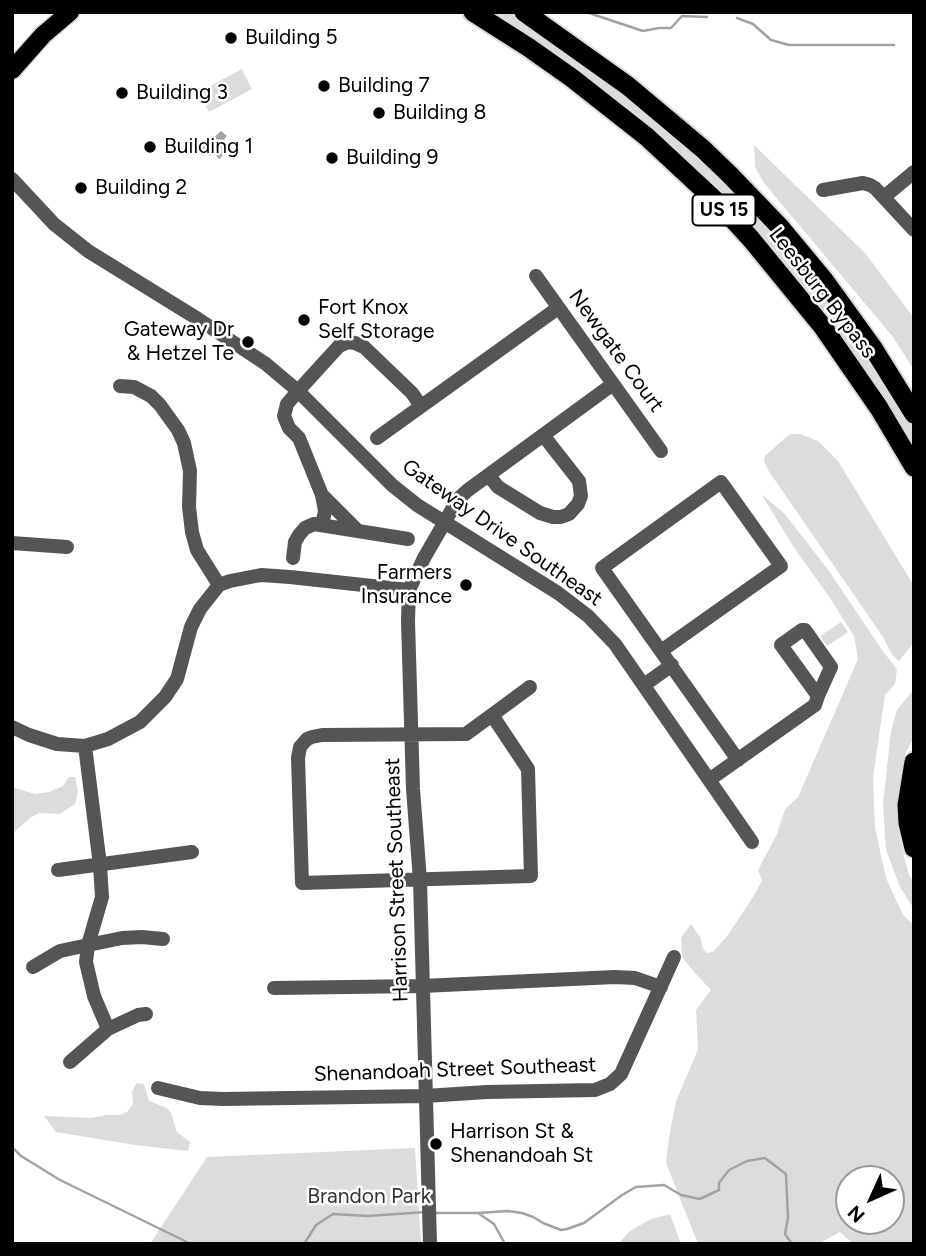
<!DOCTYPE html>
<html>
<head>
<meta charset="utf-8">
<style>
	body { margin:0 }
	#map { position:relative; width:926px; height:1256px; overflow:hidden; background:#fff; font-family:Figtree,sans-serif }
	canvas { display:block }
	.frame { position:absolute; inset:0; border:14px solid #000; pointer-events:none }
	.north { position:absolute; left:835px; top:1165px; width:70px; height:70px; box-sizing:border-box; background:#fff; border:2px solid #999; border-radius:50%; rotate:225deg; font-size:19px; font-weight:700; line-height:28px; text-align:center; color:#000 }
	.north::after { content:''; display:block; margin:auto; width:24px; height:32px; background:#000; clip-path:polygon(50% 0,100% 100%,50% 72%,0 100%) }
</style>
</head>
<body>
<div id="map">
<canvas width="926" height="1256"></canvas>
<div class="frame"></div>
<div class="north">N</div>
</div>
<script>
const ctx = document.querySelector('canvas').getContext('2d');
ctx.lineJoin = 'round';
function paint(path, color) {
  ctx.fillStyle = color;
  ctx.fill(path, 'evenodd');
}
function shape(rows) {
  const path = new Path2D();
  for (const r of rows) {
    path.moveTo(r[0], r[1]);
    for (let i = 2; i < r.length; i += 2) path.lineTo(r[i], r[i + 1]);
  }
  return path;
}
function trace(path, color, width, dash) {
  ctx.strokeStyle = color;
  ctx.lineWidth = width;
  ctx.lineCap = dash ? 'butt' : 'round';
  ctx.setLineDash(dash || []);
  ctx.stroke(path);
}
function drawText(font, color, halo, rows, align = 'center') {
  ctx.font = font + ' Figtree,sans-serif';
  ctx.lineWidth = 5;
  ctx.setLineDash([]);
  ctx.textBaseline = 'middle';
  ctx.strokeStyle = halo;
  ctx.fillStyle = color;
  for (const [text, x, y, turn = 0] of rows) {
    ctx.save();
    ctx.translate(x, y);
    ctx.rotate((+turn || 0) * Math.PI / 180);
    ctx.textAlign = isNaN(turn) ? turn : align;
    if (halo) ctx.strokeText(text, 0, 0);
    ctx.fillText(text, 0, 0);
    ctx.restore();
  }
}
const green = shape([
	[486,12,511,12,539,30,587,62,699,156,807,269,892,388,914,425,914,454,762,241],
	[242,69,252,89,209,112,199,92],
	[754,145,865,253,914,318,914,370,893,337,764,183,755,167],
	[790,434,800,434,818,441,838,461,914,586,914,642,899,661,892,655,883,637,768,470,764,461,765,456],
	[761,494,784,513,829,571,882,650,897,669,895,684,885,695,873,777,875,828,886,878,903,915,914,925,914,1244,853,1244,840,1232,818,1244,698,1244,666,1163,669,1138,676,1101,698,1050,696,1010,711,990,695,973,682,957,681,938,691,924,700,937,703,949,707,953,713,952,728,935,753,897,762,881,758,870,777,834,785,809,798,797,858,659,854,636,830,598,795,549],
	[849,1179,891,1179,891,1221,849,1221],
	[841,622,848,632,827,646,820,636],
	[914,689,914,737,905,754,898,795,899,837,909,875,914,883,914,909,900,887,886,850,883,804,891,731,897,710],
	[69,777,75,777,78,791,75,804,60,814,40,813,31,817,12,834,12,787,35,794,49,792,63,786],
	[137,1083,144,1084,149,1101,167,1108,171,1113,177,1132,190,1142,188,1151,135,1145,56,1132,44,1116,91,1118,107,1115,119,1115,127,1112,133,1104,132,1091],
	[415,1148,421,1244,150,1244,207,1157],
	[670,1214,681,1244,618,1244,630,1231,651,1219]
]);
const water = shape([
	[221,131,227,136,221,143,228,151,219,159,214,153,210,156,205,152,202,155,197,150,208,140,210,141]
]);
const stream = shape([
	[586,12,643,31,659,28,671,28,682,16,707,17],
	[737,18,753,24,771,40,789,45,894,45],
	[12,1147,21,1156,60,1180,191,1244],
	[436,1213,478,1213,508,1211,522,1213,533,1217,543,1223,561,1230,567,1229,584,1223,622,1195,636,1187,664,1185,681,1195,700,1199,719,1190,719,1183,729,1170,747,1161,765,1158,786,1174,788,1218,785,1234,792,1244],
	[478,1213,494,1224,505,1244],
	[304,1244,316,1225,333,1214,368,1216,425,1212]
]);
const minor = shape([
	[12,179,54,224,88,251,198,319,266,364,298,391,392,485,417,505,558,593,588,616,615,644,752,842],
	[823,190,863,183,870,185,875,188,914,230],
	[884,197,914,172],
	[536,276,661,451],
	[120,386,134,387,151,396,160,405,178,430,184,443,190,471,189,507,192,532,197,550,219,585],
	[377,438,558,308],
	[489,476,498,487,540,513,553,517,561,517,569,514,578,504,581,496,579,481,543,435],
	[322,495,357,530],
	[322,525,325,511,322,495,299,438,289,428,284,416,287,404,298,391,339,346,348,342,355,343,364,347,412,393,421,406],
	[12,543,67,547],
	[293,558,295,542,299,535,305,528,314,524,408,539],
	[802,630,805,630,831,667,818,696,781,645,802,630],
	[661,651,781,566,721,482,602,568,738,760],
	[644,685,672,665],
	[492,715,528,769,531,876,302,883,298,758,300,747,307,739,312,737,322,735,466,734,492,715,530,687],
	[12,727,29,735,57,744,85,746,108,739,140,722,165,697,177,679,191,627,200,609,219,585,230,581,261,575,290,577,409,590],
	[85,746,100,865,102,897,88,945,86,962,94,996,108,1029],
	[709,780,815,705,818,696],
	[58,870,192,852],
	[33,967,60,951,88,945,122,938,142,937,163,939],
	[274,988,422,986,615,977,635,978,661,987],
	[70,1062,108,1029,138,1015,146,1014],
	[158,1088,200,1098,223,1099,425,1096,487,1092,595,1090,610,1084,621,1074,674,957],
	[430,1244,420,880,413,789,408,621,409,590,424,558,458,499,468,490,613,384]
]);
const major = shape([
	[12,70,43,35,70,12]
]);
const highway = shape([
	[473,12,528,47,572,78,647,137,719,204,751,239,823,327,879,408,914,467],
	[524,12,628,86,703,149,730,175,780,227,824,280,873,348,914,414],
	[914,762,907,805,908,823,914,848]
]);
const markers = [
	[231,38,7,"#000"],
	[324,86,7,"#000"],
	[122,93,7,"#000"],
	[379,113,7,"#000"],
	[150,147,7,"#000"],
	[332,158,7,"#000"],
	[81,188,7,"#000"],
	[304,320,7,"#000"],
	[248,342,7,"#000"],
	[466,585,7,"#000"],
	[436,1144,7,"#000"]
];
const shields = [
	[724,210,63]
];
const shieldNames = [
	["US 15",724,210]
];
const poiNames = [
	["Building 5",245,38],
	["Building 7",338,86],
	["Building 3",136,93],
	["Building 8",393,113],
	["Building 1",164,147],
	["Building 9",346,158],
	["Building 2",95,188],
	["Fort Knox",318,308],
	["Self Storage",318,332],
	["Gateway Dr",234,330,"right"],
	["& Hetzel Te",234,354,"right"],
	["Farmers",452,573,"right"],
	["Insurance",452,597,"right"],
	["Harrison St &",450,1132],
	["Shenandoah St",450,1156]
];
const streetNames = [
	["Leesburg Bypass",822,293,52],
	["Newgate Court",616,351,54],
	["Gateway Drive Southeast",502,533,35],
	["Harrison Street Southeast",397,880,-92],
	["Shenandoah Street Southeast",455,1070,-2]
];
const parkNames = [
	["Brandon Park",369,1197]
];
paint(green, '#dcdcdc');
paint(water, '#a3a3a3');
trace(stream, '#a3a3a3', 2.5);
trace(major, '#dbdbdb', 21);
trace(highway, '#dbdbdb', 23);
trace(minor, '#555', 14);
trace(major, '#000', 18);
trace(highway, '#000', 19);
for (const [x, y, r, color] of markers) {
  const dot = new Path2D();
  dot.arc(x, y, r, 0, 2 * Math.PI);
  ctx.fillStyle = color;
  ctx.fill(dot);
  trace(dot, '#fff', 2.5);
}
for (const [x, y, w] of shields) {
  const box = new Path2D();
  box.roundRect(x - w / 2, y - 15.5, w, 31, 5);
  ctx.fillStyle = '#fff';
  ctx.fill(box);
  trace(box, '#000', 2);
}
drawText('bold 19px', '#000', null, shieldNames);
drawText('21px', '#000', '#fff', poiNames, 'left');
drawText('21px', '#000', '#fff', streetNames);
drawText('21px', '#333', '#fff', parkNames);
</script>
</body>
</html>
